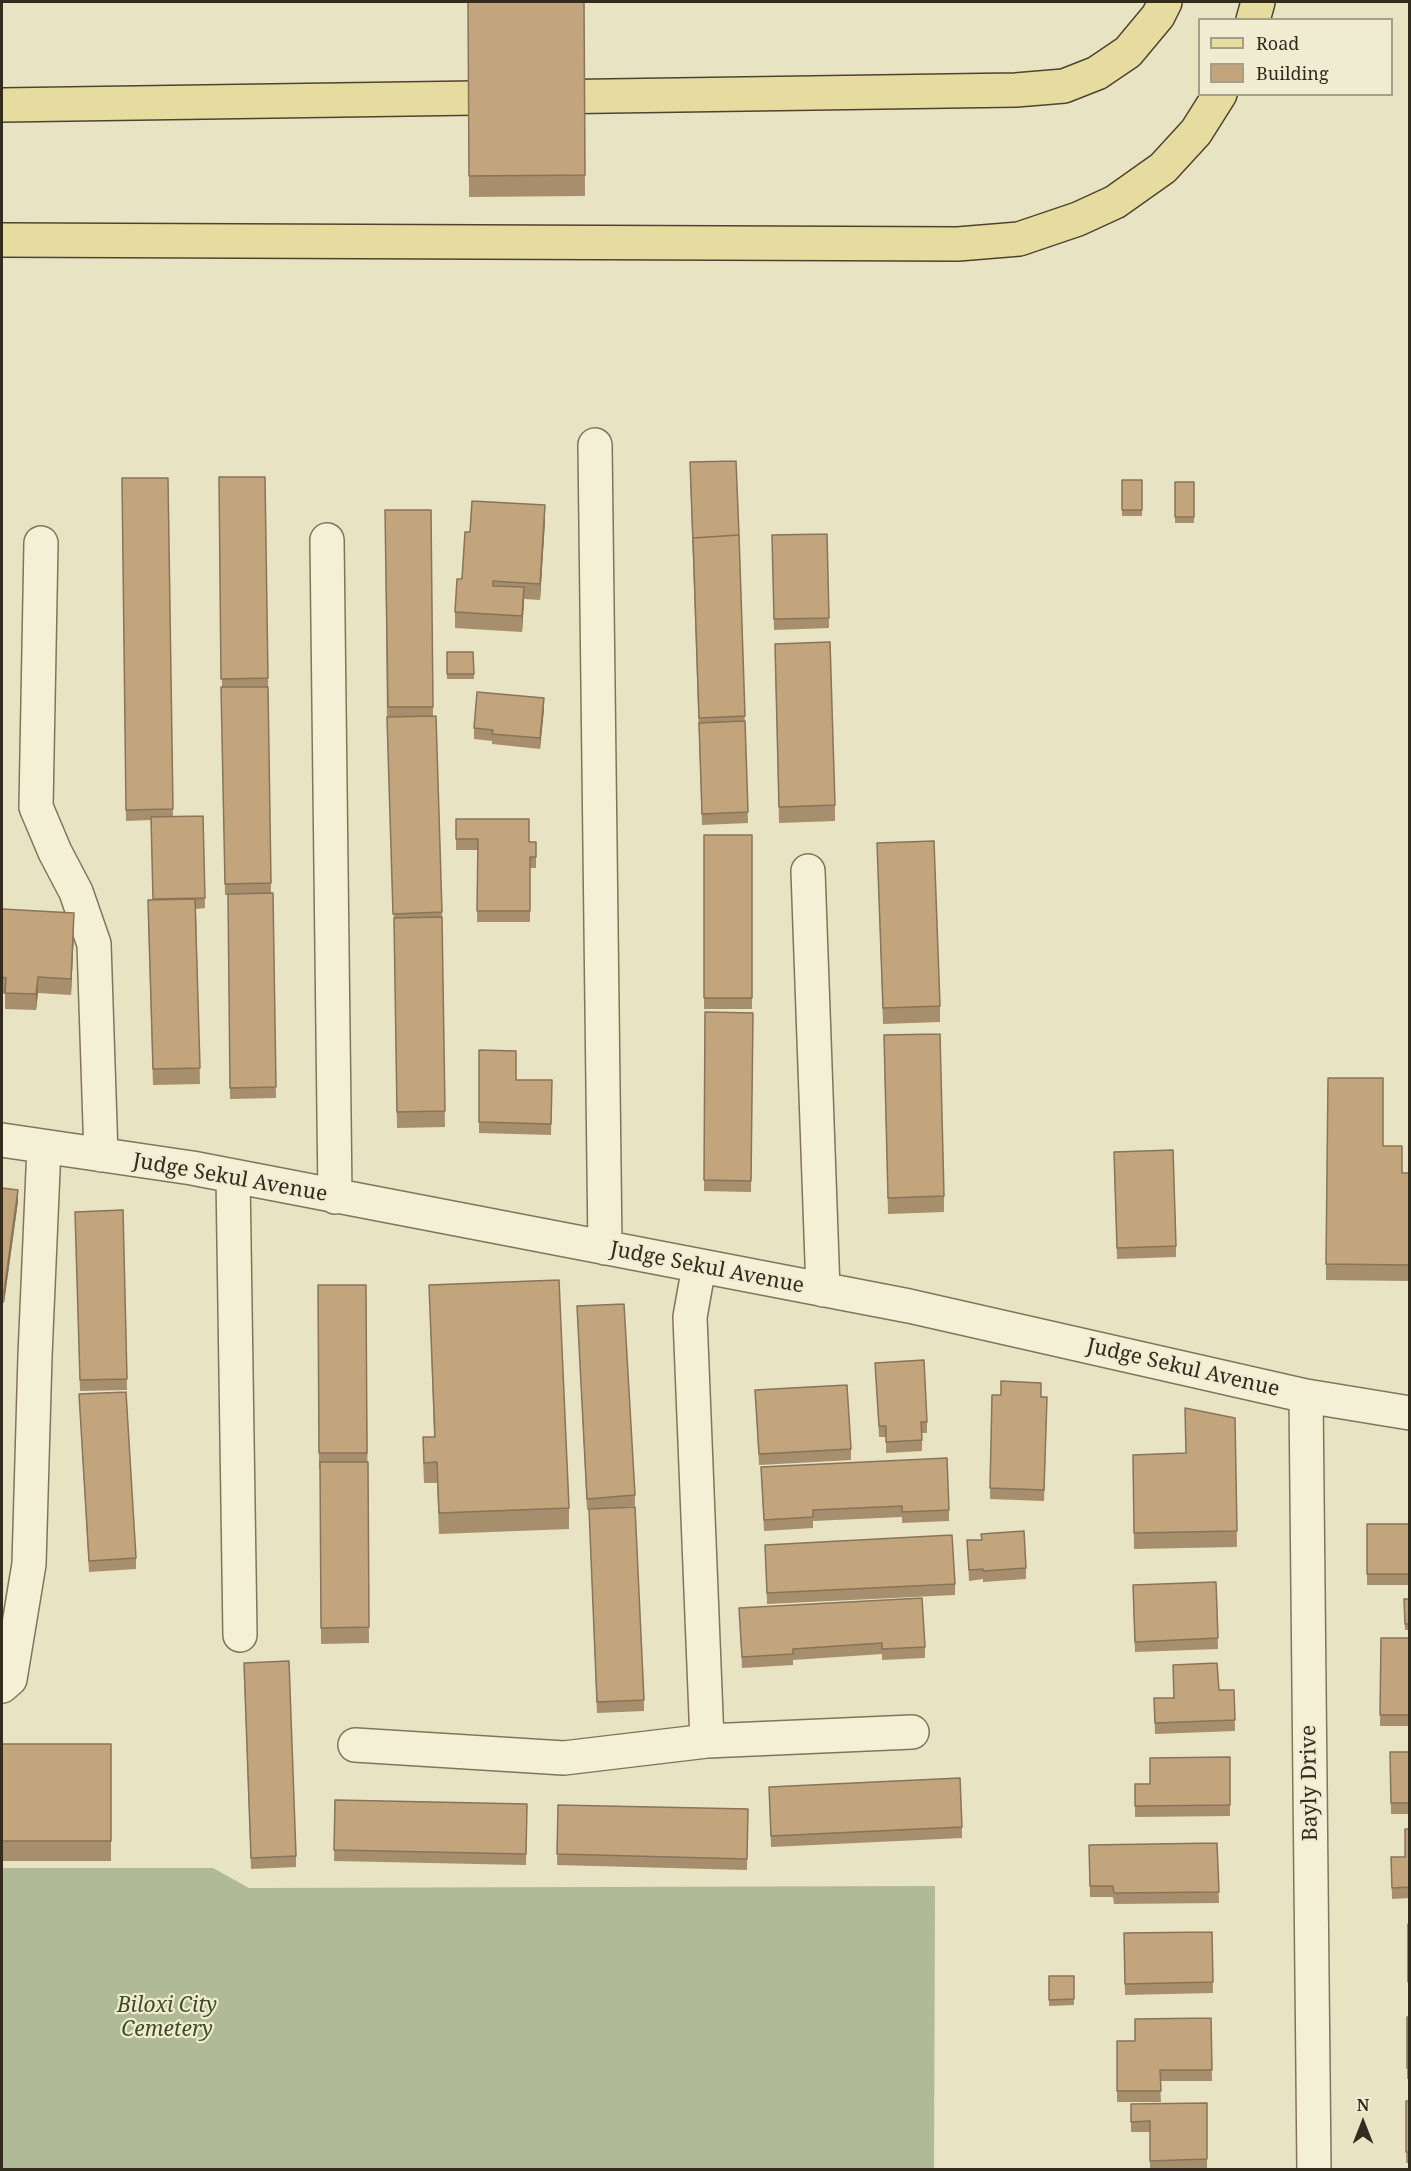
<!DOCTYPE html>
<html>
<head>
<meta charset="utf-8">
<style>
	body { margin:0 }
	#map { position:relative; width:1411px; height:2171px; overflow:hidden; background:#e8e3c3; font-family:"Noto Serif",serif }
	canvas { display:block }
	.frame { position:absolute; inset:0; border:3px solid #322b1e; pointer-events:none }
	.legend { position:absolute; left:1198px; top:18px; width:195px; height:78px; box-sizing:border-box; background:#f0ecd2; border:2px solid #a49f8a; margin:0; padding:8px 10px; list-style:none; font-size:18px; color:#322b1e }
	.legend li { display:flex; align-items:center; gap:12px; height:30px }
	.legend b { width:30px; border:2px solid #a49f8a }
	.north { position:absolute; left:1333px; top:2093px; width:60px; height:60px; -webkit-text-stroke:4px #f0ecd2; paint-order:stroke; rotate:0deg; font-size:16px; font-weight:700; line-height:24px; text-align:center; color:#322b1e }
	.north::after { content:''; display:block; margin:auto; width:21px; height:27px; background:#322b1e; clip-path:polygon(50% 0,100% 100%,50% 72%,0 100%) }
</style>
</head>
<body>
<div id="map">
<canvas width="1411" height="2171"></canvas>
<div class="frame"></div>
<ul class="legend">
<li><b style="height:8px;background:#e7dc9f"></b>Road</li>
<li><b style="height:16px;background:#c2a57d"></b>Building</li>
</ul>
<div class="north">N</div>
</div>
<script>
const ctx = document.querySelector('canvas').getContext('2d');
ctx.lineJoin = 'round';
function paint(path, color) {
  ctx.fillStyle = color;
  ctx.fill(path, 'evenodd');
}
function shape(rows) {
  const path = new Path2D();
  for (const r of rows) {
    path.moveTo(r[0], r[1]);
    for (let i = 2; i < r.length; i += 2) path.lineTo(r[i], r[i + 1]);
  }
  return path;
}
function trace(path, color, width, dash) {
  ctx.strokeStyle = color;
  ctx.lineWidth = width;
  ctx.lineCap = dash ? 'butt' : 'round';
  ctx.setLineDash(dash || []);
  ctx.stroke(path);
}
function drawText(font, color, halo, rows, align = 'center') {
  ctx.font = font + ' "Noto Serif",serif';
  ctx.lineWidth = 4.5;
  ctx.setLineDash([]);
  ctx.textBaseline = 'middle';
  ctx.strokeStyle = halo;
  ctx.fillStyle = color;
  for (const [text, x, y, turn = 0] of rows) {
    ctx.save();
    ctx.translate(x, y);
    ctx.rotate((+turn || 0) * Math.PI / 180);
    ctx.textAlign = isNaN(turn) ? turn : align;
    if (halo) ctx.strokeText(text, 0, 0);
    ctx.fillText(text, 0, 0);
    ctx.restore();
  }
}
const cemetery = shape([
	[2,1868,213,1868,249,1888,935,1886,934,2169,2,2169]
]);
const minor = shape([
	[595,445,605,1248],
	[327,540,335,1197],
	[41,543,36,807,55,852,76,892,94,944,101,1155],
	[808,871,823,1290],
	[2,1140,192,1168,909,1306,1306,1396,1410,1413],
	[233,1176,240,1635],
	[699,1266,690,1317,707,1741,912,1732],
	[1306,1396,1314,2170],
	[2,1686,10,1679,29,1564,35,1356,44,1147],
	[355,1745,564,1758,707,1741]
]);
const major = shape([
	[1253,20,1258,2],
	[2,105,1016,90,1064,86,1097,73,1128,52,1158,16,1165,2],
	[2,240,958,244,1019,239,1078,219,1115,202,1163,168,1196,132,1220,94]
]);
const wall = shape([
	[468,2,584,2,585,196,469,197],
	[690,473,739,535,748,823,702,825],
	[219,477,268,678,271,893,273,893,276,1098,230,1099,228,895,225,895],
	[122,478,168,478,173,816,203,816,205,908,196,909,200,1084,153,1085,148,916,153,900,151,820,126,821],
	[1122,480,1142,480,1142,516,1122,516],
	[1175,482,1194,482,1194,523,1175,523],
	[385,510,431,510,433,716,442,912,445,1127,397,1128,394,925,387,728],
	[545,521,540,600,524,599,522,632,455,628,455,612,470,532],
	[827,534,829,628,774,630,772,535],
	[447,652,473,652,474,679,447,679],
	[775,660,835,805,835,821,779,823],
	[544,709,540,749,492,744,492,741,474,739,474,728],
	[456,819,529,842,536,842,536,868,530,868,530,922,477,922,478,850,456,850],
	[704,835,752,835,752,1009,704,1009],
	[877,843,940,1006,940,1022,883,1024],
	[2,909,74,929,71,995,38,993,36,1010,5,1009,5,994,2,993],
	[705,1012,753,1013,751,1192,704,1191],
	[479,1050,516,1080,552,1080,551,1135,479,1133],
	[884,1051,944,1196,944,1212,888,1214],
	[1383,1146,1402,1173,1410,1173,1410,1281,1326,1280,1326,1264],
	[1114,1163,1176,1246,1176,1257,1117,1259],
	[2,1188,18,1201,4,1303,2,1303],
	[123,1210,127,1390,80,1391,75,1212],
	[318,1285,366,1285,369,1643,321,1644,320,1469,319,1469],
	[429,1285,569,1508,569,1529,439,1534,437,1483,424,1483,423,1458,423,1437,434,1437],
	[577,1306,635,1495,635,1506,611,1508,644,1700,644,1711,597,1713,589,1509,587,1510],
	[875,1363,927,1422,927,1433,922,1433,922,1451,886,1453,886,1437,879,1437],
	[755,1390,851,1449,851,1460,759,1465],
	[79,1394,136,1558,136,1569,89,1572],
	[992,1395,1047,1397,1044,1501,990,1499],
	[1235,1418,1237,1547,1134,1549,1133,1455,1185,1453],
	[761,1467,949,1510,949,1521,902,1523,902,1517,813,1521,813,1528,764,1531],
	[1367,1524,1410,1524,1410,1585,1367,1585],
	[981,1534,1026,1568,1026,1579,983,1582,983,1579,969,1581,967,1540,981,1540],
	[765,1545,955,1584,955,1595,767,1604],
	[1216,1582,1218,1649,1135,1652,1133,1596],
	[1404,1599,1410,1599,1410,1630,1405,1630],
	[739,1608,925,1647,925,1658,882,1660,882,1654,793,1660,793,1665,742,1668],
	[1381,1638,1410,1638,1410,1726,1380,1726],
	[244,1674,296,1856,296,1867,251,1869],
	[1219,1690,1234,1690,1235,1731,1155,1734,1154,1698,1173,1698],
	[2,1744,111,1744,111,1861,2,1861],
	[1390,1752,1410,1752,1410,1814,1391,1814],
	[1230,1757,1230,1816,1135,1817,1135,1784,1150,1784],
	[769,1787,962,1827,962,1838,771,1847],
	[335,1800,527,1804,526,1865,334,1861],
	[558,1805,748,1809,747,1870,557,1865],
	[1410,1829,1410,1898,1392,1899,1391,1857,1405,1857],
	[1217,1843,1219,1903,1114,1904,1113,1897,1090,1897,1089,1845],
	[1408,1924,1410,1924,1410,1993,1408,1993],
	[1212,1932,1213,1993,1125,1995,1124,1933],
	[1049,1976,1074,1976,1074,2005,1049,2006],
	[1407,2017,1410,2017,1410,2079,1407,2079],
	[1211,2018,1212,2081,1160,2081,1161,2102,1117,2102,1117,2041,1135,2041],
	[1406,2101,1410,2101,1410,2163,1406,2163],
	[1207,2103,1207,2169,1150,2169,1150,2132,1131,2132,1131,2104]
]);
const shadedWall = shape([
	[545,505,545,521,540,600,540,584],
	[524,587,524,603,522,632,522,616],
	[544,698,544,709,540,749,540,738],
	[74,913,74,929,71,995,71,979],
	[38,977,38,993,36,1010,36,994],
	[18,1190,18,1201,4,1303,4,1292]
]);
const building = shape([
	[468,2,584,2,585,175,469,176,468,2],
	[736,461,739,535,693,538,693,543,690,462,736,461],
	[219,477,265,477,268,678,221,679,219,477],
	[122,478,168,478,173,809,126,810,122,478],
	[1122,480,1142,480,1142,510,1122,510,1122,480],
	[1175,482,1194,482,1194,517,1175,517,1175,482],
	[472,501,545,505,540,584,493,581,493,586,524,587,522,616,455,612,457,579,462,579,465,532,470,532,472,501],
	[385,510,431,510,433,707,388,707,385,510],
	[827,534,829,618,774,619,772,535,827,534],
	[739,535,745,716,699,718,693,538,739,535],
	[830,642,835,805,779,807,775,644,830,642],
	[447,652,473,652,474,674,447,674,447,652],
	[221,687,268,687,271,883,225,884,221,687],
	[477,692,544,698,540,738,492,734,493,730,474,728,477,692],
	[436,716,442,912,393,914,387,717,436,716],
	[745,721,748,812,702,814,699,723,745,721],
	[203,816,205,898,153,899,151,817,203,816],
	[456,819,529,819,529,842,536,842,536,857,530,857,530,911,477,911,478,839,456,839,456,819],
	[704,835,752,835,752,998,704,998,704,835],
	[934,841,940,1006,883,1008,877,843,934,841],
	[273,893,276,1087,230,1088,228,894,273,893],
	[195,899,200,1068,153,1069,148,900,195,899],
	[2,909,74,913,71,979,38,977,36,994,5,993,6,978,2,977,2,909],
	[442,917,445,1111,397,1112,394,918,442,917],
	[705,1012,753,1013,751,1181,704,1180,705,1012],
	[940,1034,944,1196,888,1198,884,1035,940,1034],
	[479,1050,516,1051,516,1080,552,1080,551,1124,479,1122,479,1050],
	[1328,1078,1383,1078,1383,1146,1402,1146,1402,1173,1410,1173,1410,1265,1326,1264,1328,1078],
	[1173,1150,1176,1246,1117,1248,1114,1152,1173,1150],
	[2,1188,18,1190,4,1292,2,1292,2,1188],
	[123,1210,127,1379,80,1380,75,1212,123,1210],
	[559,1280,569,1508,439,1513,437,1462,424,1463,423,1437,435,1437,429,1285,559,1280],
	[318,1285,366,1285,367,1453,319,1453,318,1285],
	[624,1304,635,1495,587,1499,577,1306,624,1304],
	[924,1360,927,1422,921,1422,922,1440,886,1442,886,1426,879,1426,875,1363,924,1360],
	[1001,1381,1041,1383,1041,1397,1047,1397,1044,1490,990,1488,992,1395,1001,1395,1001,1381],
	[847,1385,851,1449,759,1454,755,1390,847,1385],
	[126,1392,136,1558,89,1561,79,1394,126,1392],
	[1185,1408,1235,1418,1237,1531,1134,1533,1133,1455,1186,1453,1185,1408],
	[947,1458,949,1510,902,1512,902,1506,813,1510,813,1517,764,1520,761,1467,947,1458],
	[320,1462,368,1462,369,1627,321,1628,320,1462],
	[635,1507,644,1700,597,1702,589,1509,635,1507],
	[1367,1524,1410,1524,1410,1574,1367,1574,1367,1524],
	[1024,1531,1026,1568,983,1571,983,1569,969,1570,967,1540,982,1540,981,1534,1024,1531],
	[952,1535,955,1584,767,1593,765,1545,952,1535],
	[1216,1582,1218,1638,1135,1642,1133,1585,1216,1582],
	[922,1598,925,1647,882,1649,882,1643,793,1649,793,1654,742,1657,739,1608,922,1598],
	[1404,1599,1410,1599,1410,1624,1405,1624,1404,1599],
	[1381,1638,1410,1638,1410,1715,1380,1715,1381,1638],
	[289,1661,296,1856,251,1858,244,1663,289,1661],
	[1217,1663,1219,1690,1234,1690,1235,1720,1155,1723,1154,1698,1174,1698,1173,1665,1217,1663],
	[2,1744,111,1744,111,1841,2,1841,2,1744],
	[1390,1752,1410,1752,1410,1803,1391,1803,1390,1752],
	[1230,1757,1230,1805,1135,1806,1135,1784,1150,1784,1150,1758,1230,1757],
	[960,1778,962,1827,771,1836,769,1787,960,1778],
	[335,1800,527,1804,526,1854,334,1850,335,1800],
	[558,1805,748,1809,747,1859,557,1854,558,1805],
	[1405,1829,1410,1829,1410,1887,1392,1888,1391,1857,1405,1857,1405,1829],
	[1217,1843,1219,1892,1114,1893,1113,1886,1090,1886,1089,1845,1217,1843],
	[1408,1924,1410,1924,1410,1982,1408,1982,1408,1924],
	[1212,1932,1213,1982,1125,1984,1124,1933,1212,1932],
	[1049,1976,1074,1976,1074,1999,1049,2000,1049,1976],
	[1407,2017,1410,2017,1410,2068,1407,2068,1407,2017],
	[1211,2018,1212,2070,1160,2070,1161,2091,1117,2091,1117,2041,1135,2041,1135,2019,1211,2018],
	[1406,2101,1410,2101,1410,2152,1406,2152,1406,2101],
	[1207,2103,1207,2159,1150,2161,1150,2121,1131,2122,1131,2104,1207,2103]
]);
const streetNames = [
	["Judge Sekul Avenue",230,1178,10],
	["Judge Sekul Avenue",707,1268,11],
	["Judge Sekul Avenue",1183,1368,13],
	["Bayly Drive",1310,1783,-91]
];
const parkNames = [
	["Biloxi City",167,2006],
	["Cemetery",167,2030]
];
paint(cemetery, '#b0ba97');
trace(minor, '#80755c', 36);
trace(major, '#4e4330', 36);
trace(minor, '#f4f0d5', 33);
trace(major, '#e7dc9f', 33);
paint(wall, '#a78e6c');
paint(shadedWall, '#887458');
paint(building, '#c2a57d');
trace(building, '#887458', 1.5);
drawText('21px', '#322b1e', '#f0ecd2', streetNames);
drawText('italic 21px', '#3d4c27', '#f0ecd2', parkNames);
</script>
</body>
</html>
